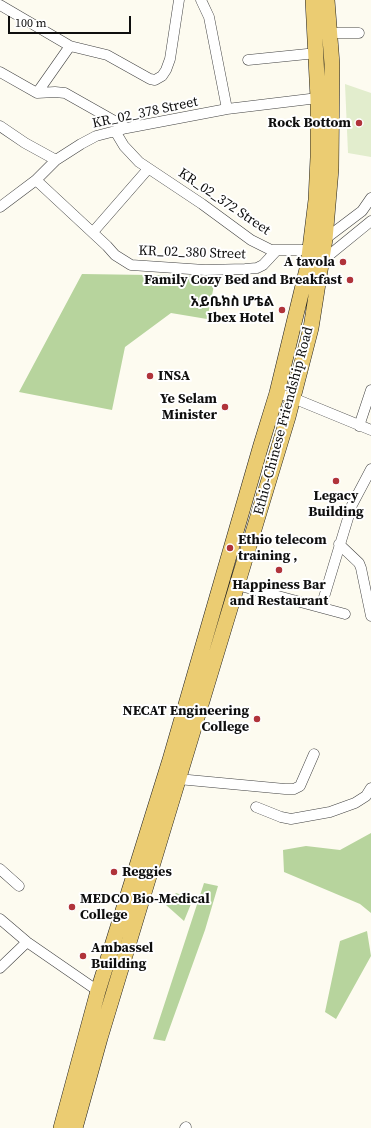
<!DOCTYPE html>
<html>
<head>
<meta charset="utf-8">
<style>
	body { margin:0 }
	#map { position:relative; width:371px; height:1128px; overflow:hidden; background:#fdfbf0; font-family:"Source Serif 4",serif }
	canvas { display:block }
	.scale { position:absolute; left:8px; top:16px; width:123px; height:18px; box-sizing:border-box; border:2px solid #0e0e0e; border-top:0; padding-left:5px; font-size:12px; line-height:14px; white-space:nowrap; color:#0e0e0e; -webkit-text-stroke:3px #fff; paint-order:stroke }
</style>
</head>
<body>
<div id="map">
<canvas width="371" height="1128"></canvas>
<div class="scale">100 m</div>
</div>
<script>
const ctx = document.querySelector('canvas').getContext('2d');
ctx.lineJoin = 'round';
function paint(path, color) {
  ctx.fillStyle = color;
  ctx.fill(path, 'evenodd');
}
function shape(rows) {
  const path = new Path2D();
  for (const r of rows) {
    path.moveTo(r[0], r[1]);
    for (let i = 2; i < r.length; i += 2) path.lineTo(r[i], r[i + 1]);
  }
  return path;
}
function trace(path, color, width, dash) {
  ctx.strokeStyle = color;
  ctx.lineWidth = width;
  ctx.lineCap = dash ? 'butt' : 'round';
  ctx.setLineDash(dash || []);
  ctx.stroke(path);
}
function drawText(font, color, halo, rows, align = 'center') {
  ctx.font = font + ' "Source Serif 4","Noto Sans Ethiopic",serif';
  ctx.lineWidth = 4;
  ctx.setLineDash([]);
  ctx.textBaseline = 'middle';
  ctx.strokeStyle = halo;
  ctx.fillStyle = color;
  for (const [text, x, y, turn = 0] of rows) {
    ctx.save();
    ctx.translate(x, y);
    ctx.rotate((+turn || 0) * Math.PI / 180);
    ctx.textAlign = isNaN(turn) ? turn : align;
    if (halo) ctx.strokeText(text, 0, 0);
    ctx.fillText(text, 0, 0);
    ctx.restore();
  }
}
const forest = shape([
	[82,274,216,276,207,319,171,313,125,347,112,410,19,392],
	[371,833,371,913,360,904,284,872,283,850,306,846,340,850],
	[204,883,218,886,205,930,165,1041,153,1039],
	[176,893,193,899,184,921,166,905],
	[367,931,371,956,336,1019,325,1012,340,941]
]);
const pitch = shape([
	[345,84,371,93,371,157,348,153]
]);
const street = shape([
	[201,0,209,17,227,109],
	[0,5,70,46,107,55,150,79,155,80,162,76,166,70,170,59,179,0],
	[330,33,359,33],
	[248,60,317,53],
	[0,72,37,93,55,92,65,93,127,128],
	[37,93,70,46],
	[0,126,25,143,56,160],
	[115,131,124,146,139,162,202,204,251,240,271,250,310,250],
	[36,180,107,246,115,255,131,265,205,270,245,269,257,268,263,265,277,250],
	[0,207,36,180,56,160,81,144,96,136,127,128,227,109,318,98],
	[93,232,148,169],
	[325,239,362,211,371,198],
	[322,261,371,221],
	[277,393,293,398,371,430],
	[359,426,371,390],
	[339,544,359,563,361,568,371,616],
	[237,585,345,614],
	[321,607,352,505,371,469],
	[178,779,285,789,294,789,300,786,314,754],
	[256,807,281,817,291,819,330,812,355,803,366,796,371,788],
	[0,869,19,886],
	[0,919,27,942,98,991],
	[0,968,27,942],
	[185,1128,186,1127]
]);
const primary = shape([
	[61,1128,98,991,170,760,261,445,277,393,308,265,316,200,318,157,318,98,313,0],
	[75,1128,100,1038,288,417,311,328,325,239,331,169,332,64,327,0]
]);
const markers = [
	[359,123,4,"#b0333a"],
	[343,262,4,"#b0333a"],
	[350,280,4,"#b0333a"],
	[282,310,4,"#b0333a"],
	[150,376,4,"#b0333a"],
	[225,407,4,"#b0333a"],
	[336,481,4,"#b0333a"],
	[230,548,4,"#b0333a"],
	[279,570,4,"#b0333a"],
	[257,719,4,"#b0333a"],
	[114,872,4,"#b0333a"],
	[72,907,4,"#b0333a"],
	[83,956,4,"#b0333a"]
];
const streetNames = [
	["KR_02_378 Street",145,113,-12],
	["KR_02_372 Street",224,202,34],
	["KR_02_380 Street",192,253,2],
	["Ethio-Chinese Friendship Road",284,421,-75]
];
const poiNames = [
	["Rock Bottom",351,123],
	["A tavola",335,262],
	["Family Cozy Bed and Breakfast",342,280],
	["አይቤክስ ሆቴል",274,302],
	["Ibex Hotel",274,318],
	["INSA",158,376,"left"],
	["Ye Selam",217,399],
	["Minister",217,415],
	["Legacy",336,496,"center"],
	["Building",336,512,"center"],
	["Ethio telecom",238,540,"left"],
	["training ,",238,556,"left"],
	["Happiness Bar",279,585,"center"],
	["and Restaurant",279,601,"center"],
	["NECAT Engineering",249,711],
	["College",249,727],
	["Reggies",122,872,"left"],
	["MEDCO Bio-Medical",80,899,"left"],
	["College",80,915,"left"],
	["Ambassel",91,948,"left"],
	["Building",91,964,"left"]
];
paint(forest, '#b7d49d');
paint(pitch, '#e2edcd');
trace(street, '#414141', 11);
trace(primary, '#1f1f1f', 16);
trace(street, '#fff', 10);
trace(primary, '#ebcc72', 15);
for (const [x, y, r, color] of markers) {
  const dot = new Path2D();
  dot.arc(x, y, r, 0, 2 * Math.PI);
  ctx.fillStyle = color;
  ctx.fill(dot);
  trace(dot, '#fff', 1.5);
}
drawText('14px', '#0e0e0e', '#fff', streetNames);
drawText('bold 14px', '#0e0e0e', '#fff', poiNames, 'right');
</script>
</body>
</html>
